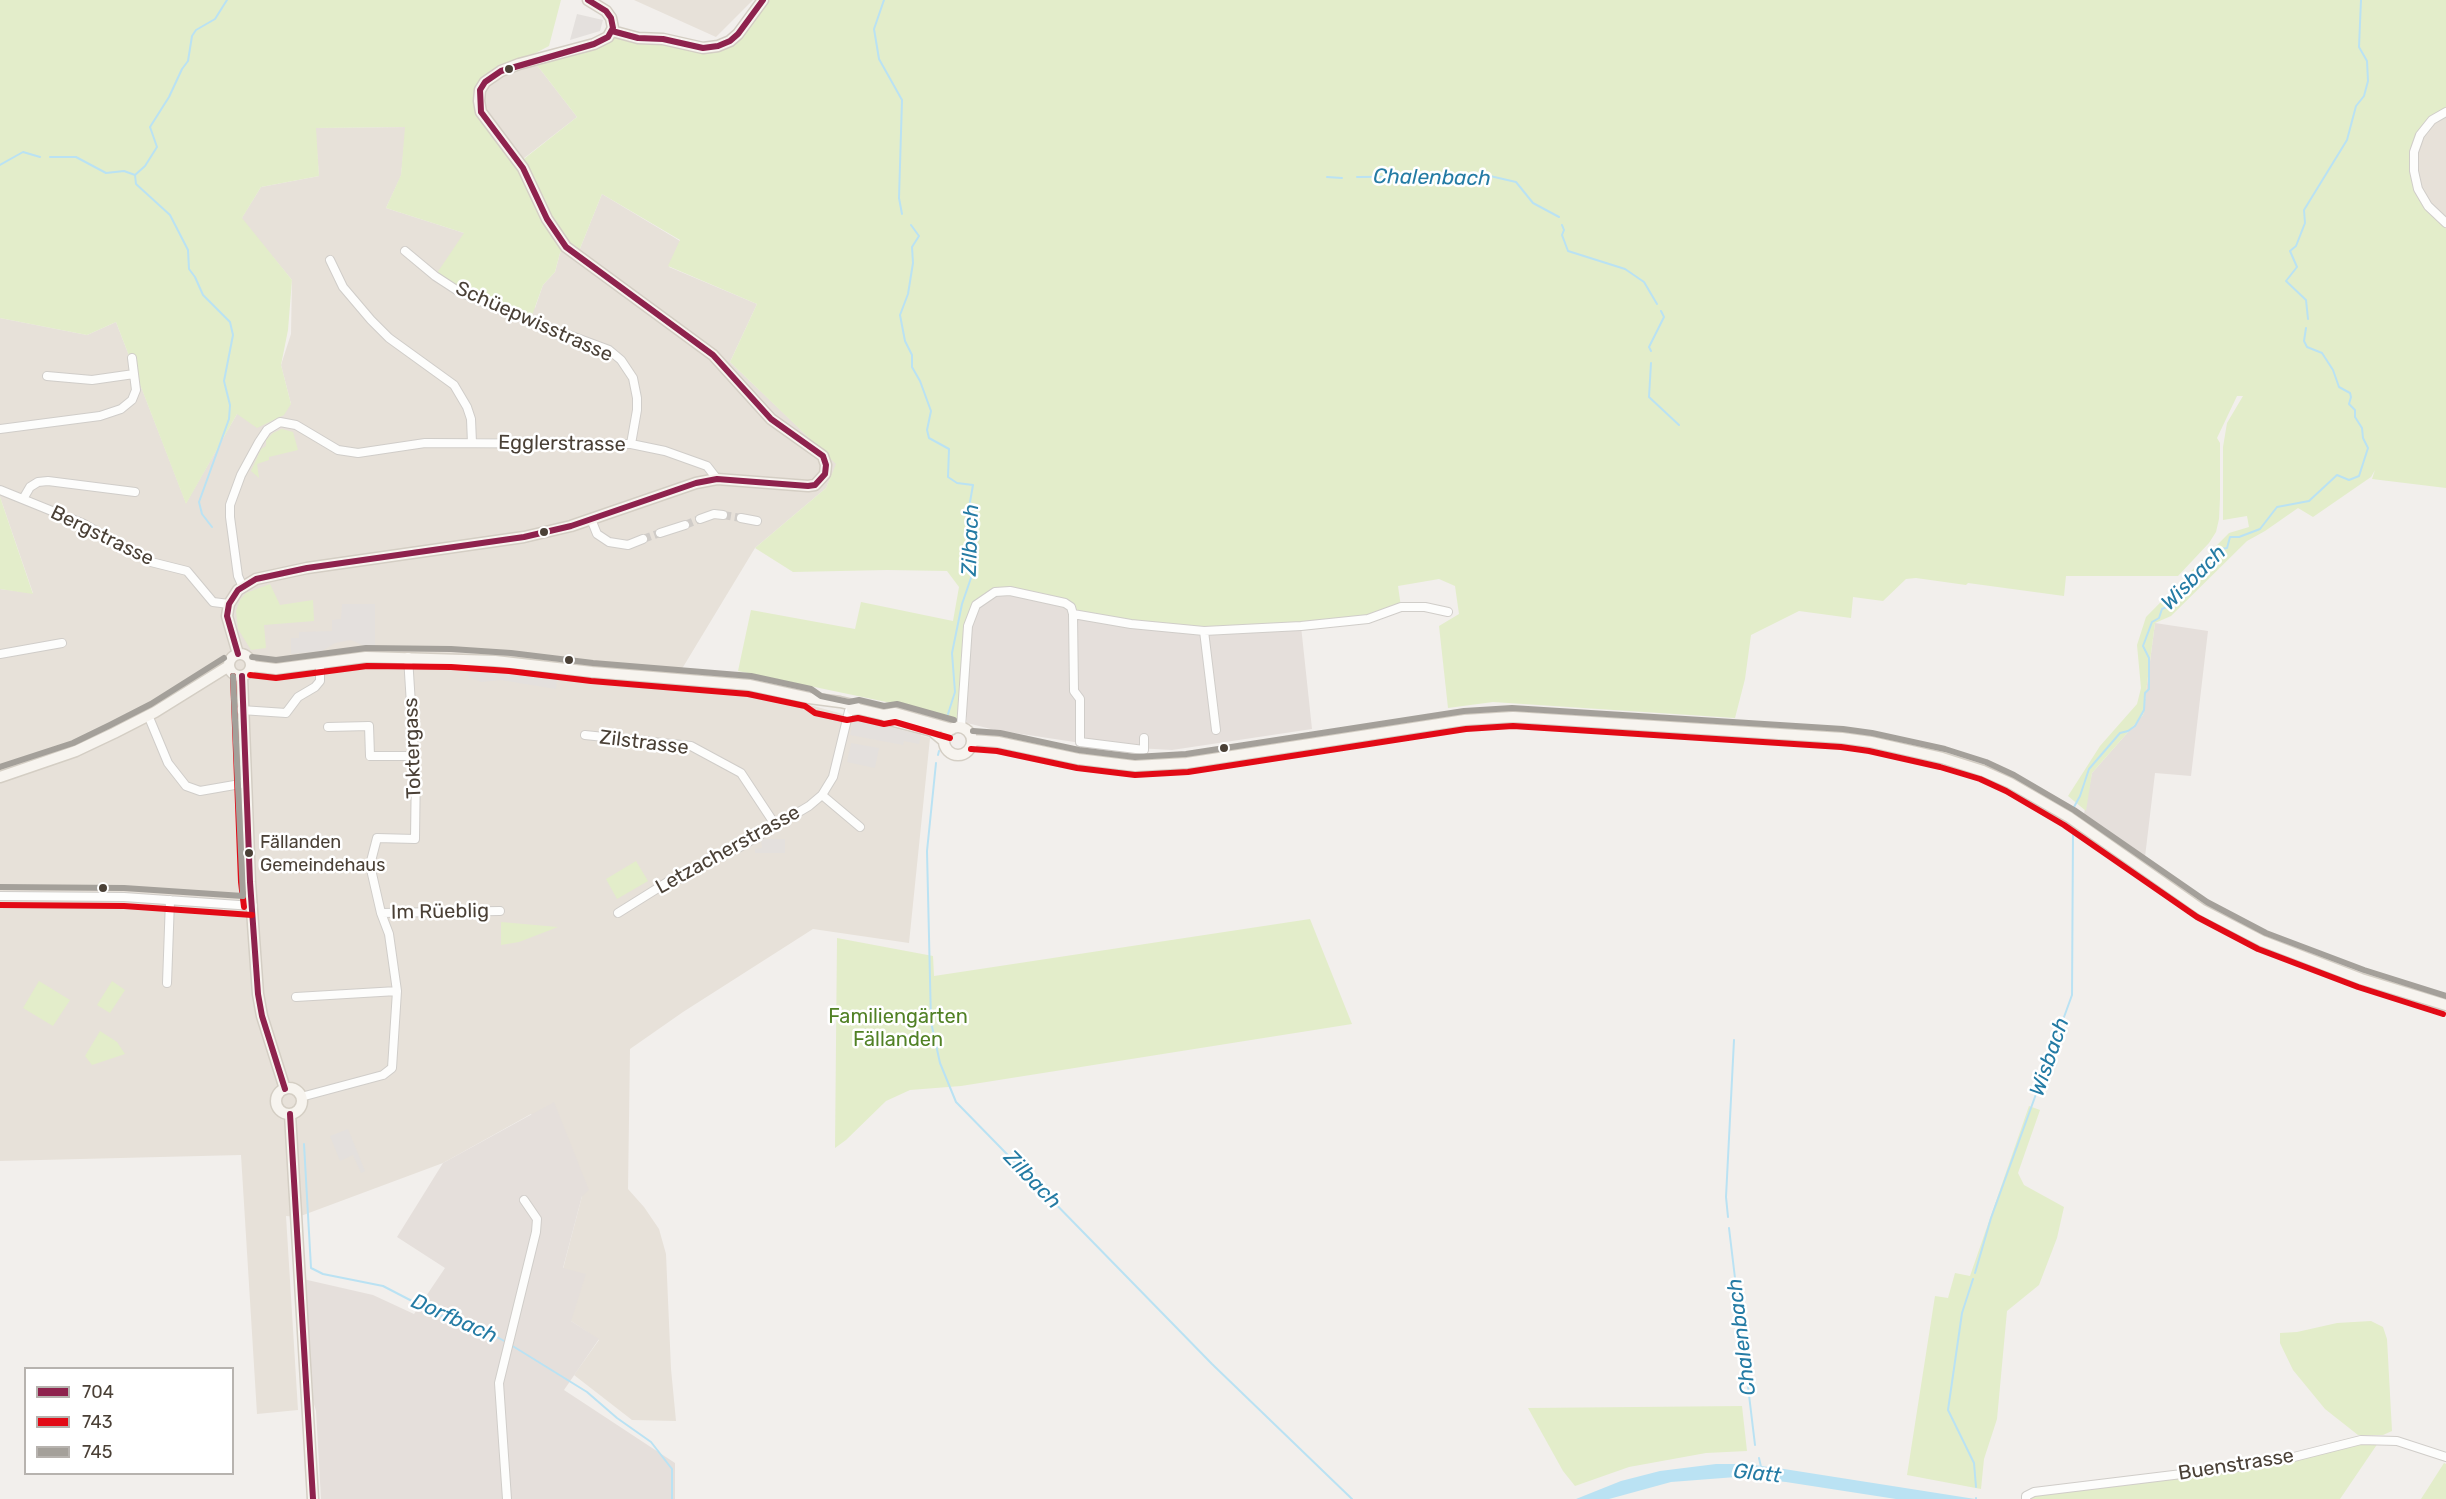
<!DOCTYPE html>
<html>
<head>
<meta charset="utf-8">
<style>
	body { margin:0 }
	#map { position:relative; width:2446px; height:1499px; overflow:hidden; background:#f2efec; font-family:Rubik,sans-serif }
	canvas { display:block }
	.legend { position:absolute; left:24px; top:1367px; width:210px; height:108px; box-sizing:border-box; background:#fff; border:2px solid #b7b3af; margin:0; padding:8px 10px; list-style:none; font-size:18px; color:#4a4036 }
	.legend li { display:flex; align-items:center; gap:12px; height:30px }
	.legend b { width:30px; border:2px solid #b7b3af }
</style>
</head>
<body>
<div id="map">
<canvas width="2446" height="1499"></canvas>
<ul class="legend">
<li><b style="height:8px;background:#8e224d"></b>704</li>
<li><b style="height:8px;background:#e20a16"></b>743</li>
<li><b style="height:8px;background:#a4a09a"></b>745</li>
</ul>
</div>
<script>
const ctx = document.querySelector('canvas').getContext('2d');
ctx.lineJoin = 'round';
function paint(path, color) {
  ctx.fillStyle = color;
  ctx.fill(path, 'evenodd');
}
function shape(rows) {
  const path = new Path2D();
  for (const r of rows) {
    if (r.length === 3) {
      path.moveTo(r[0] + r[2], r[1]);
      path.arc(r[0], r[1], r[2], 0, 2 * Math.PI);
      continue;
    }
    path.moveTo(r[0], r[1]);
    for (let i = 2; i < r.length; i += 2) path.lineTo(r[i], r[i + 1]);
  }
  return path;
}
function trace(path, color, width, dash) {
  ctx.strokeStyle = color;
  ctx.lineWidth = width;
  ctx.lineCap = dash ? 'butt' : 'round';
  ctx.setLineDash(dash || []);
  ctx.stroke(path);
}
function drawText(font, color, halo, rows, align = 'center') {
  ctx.font = font + ' Rubik,sans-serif';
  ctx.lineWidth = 5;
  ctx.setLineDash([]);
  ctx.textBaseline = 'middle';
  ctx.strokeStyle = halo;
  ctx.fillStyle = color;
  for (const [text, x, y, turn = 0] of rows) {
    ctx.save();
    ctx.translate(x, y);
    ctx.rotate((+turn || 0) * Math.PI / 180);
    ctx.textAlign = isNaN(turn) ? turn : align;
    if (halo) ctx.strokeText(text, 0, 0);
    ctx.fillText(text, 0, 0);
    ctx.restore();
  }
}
const residential = shape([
	[634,0,753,0,716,37],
	[533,60,577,117,519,162,481,112,485,82],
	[2446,112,2446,223,2428,206,2414,171,2420,135],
	[406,127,401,176,386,208,464,233,535,308,543,285,555,272,560,253,566,247,577,256,602,194,680,241,669,267,757,304,730,362,837,464,826,488,755,548,674,682,748,688,930,738,909,943,813,929,683,1012,630,1049,628,1189,644,1207,659,1229,666,1254,671,1369,676,1421,632,1420,574,1375,599,1340,571,1321,563,1269,582,1196,531,1114,443,1163,298,1217,286,1216,298,1410,257,1414,241,1155,0,1161,0,589,33,593,0,497,0,318,87,335,116,322,186,503,237,414,291,404,281,365,291,334,292,280,241,219,261,187,319,176,315,128]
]);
const industrial = shape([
	[995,592,1301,626,1312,729,1172,750,1101,746,995,730,967,723,964,682,972,611],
	[2155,623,2208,631,2191,776,2155,773,2145,857,2084,814,2092,773,2143,715],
	[554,1102,589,1190,582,1196,563,1268,586,1274,571,1321,599,1339,564,1390,675,1463,675,1499,321,1499,316,1411,313,1401,306,1292,303,1279,373,1295,414,1314,445,1268,397,1237,443,1163]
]);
const green = shape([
	[0,0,561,0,549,46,492,76,479,101,520,162,577,117,533,60,594,44,612,31,685,43,724,44,763,0,2446,0,2446,112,2432,120,2414,152,2418,189,2446,223,2446,488,2372,479,2375,470,2371,477,2313,517,2298,508,2265,531,2247,541,2171,616,2155,623,2143,715,2092,773,2086,811,2068,796,2100,746,2137,704,2141,688,2137,645,2146,617,2229,533,2249,527,2247,516,2223,520,2223,447,2227,423,2243,396,2237,396,2217,438,2220,443,2220,498,2219,519,2216,532,2209,543,2178,576,2066,576,2064,596,1968,583,1966,585,1916,578,1906,579,1883,601,1853,597,1851,618,1799,611,1751,635,1745,679,1735,718,1493,702,1448,708,1439,626,1459,614,1455,586,1439,579,1398,586,1401,607,1368,619,1204,631,1073,614,1071,607,995,592,972,611,963,720,944,717,939,713,738,671,751,610,855,629,861,602,953,621,959,587,947,571,887,570,793,572,755,548,826,488,836,464,730,362,757,304,668,266,680,240,602,194,577,256,566,247,560,253,555,272,543,285,530,321,435,276,464,233,386,208,401,175,405,127,316,128,319,176,261,187,242,218,292,280,288,330,281,365,291,404,284,415,257,428,237,414,186,504,116,322,87,335,0,318],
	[282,429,293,432,298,450,269,457,269,460,257,464,259,478,251,471,261,449,266,446,266,440,273,433],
	[0,497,33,594,0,589],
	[270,584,280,605,313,600,314,621,264,625,266,648,251,650,238,629,236,611,240,600,246,593],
	[636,861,648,881,617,899,606,879],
	[1310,919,1352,1024,961,1086,910,1090,886,1101,846,1140,835,1148,837,938,933,956,934,976],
	[501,922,558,927,519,942,501,945],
	[39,981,70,1000,53,1026,23,1008],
	[112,981,125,990,110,1013,97,1005],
	[100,1031,117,1042,125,1054,92,1065,85,1056],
	[2029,1106,2040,1110,2018,1173,2024,1185,2064,1207,2057,1238,2039,1285,2007,1311,1997,1419,1984,1459,1981,1489,1907,1475,1935,1296,1948,1298,1955,1273,1970,1276],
	[2371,1321,2383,1327,2387,1339,2392,1431,2383,1435,2358,1435,2325,1409,2293,1370,2280,1343,2280,1333,2297,1332,2337,1323],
	[1742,1406,1747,1451,1706,1453,1629,1467,1575,1486,1563,1471,1528,1408],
	[2359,1443,2378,1443,2340,1499,2030,1499,2030,1496,2287,1463],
	[2444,1463,2446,1464,2446,1499,2421,1499]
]);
const parking = shape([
	[577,14,603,20,600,31,570,40],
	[342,604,375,604,375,646,364,646,351,640,335,643,322,651,291,654,291,638,299,638,299,632,332,631,332,620,341,619],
	[467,667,519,670,557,676,556,689,501,680,481,682,469,677],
	[856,719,921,735,919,744,904,741,903,745,850,735,853,722],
	[851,743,879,748,875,768,847,762],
	[761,839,785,839,785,853,755,853,755,849,762,848],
	[348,1129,365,1171,361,1173,353,1155,340,1161,330,1136]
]);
const water = shape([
	[1716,1464,1746,1464,1784,1469,1975,1499,1896,1499,1786,1482,1736,1477,1671,1482,1609,1499,1576,1499,1621,1481,1660,1471]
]);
const stream = shape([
	[884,0,874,29,879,59,902,100,899,198,902,214],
	[50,157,76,157,106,173,124,171,135,175],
	[0,165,23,152,40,157],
	[135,175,136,184,170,215,188,250,189,269,195,277,203,295,230,322,233,335,224,381,230,405,229,419,199,502,202,514,212,527],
	[135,175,145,166,157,147,150,127,169,97,182,69,188,61,192,36,196,30,215,19,227,0],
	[1327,177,1342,178],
	[1357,177,1490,176,1516,182,1533,203,1559,217],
	[911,225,919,236,912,247,913,263,908,294,900,315,905,341,912,355,912,367,920,381,931,411,927,430,929,438,949,449,948,477,957,483,973,485,970,502,975,526],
	[1562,225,1564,230,1562,235,1568,251,1625,269,1644,282,1657,304],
	[2308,319,2306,300,2286,281,2297,267,2290,251,2296,246,2305,223,2304,210,2347,140,2356,106,2364,96,2368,81,2367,61,2359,47,2361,0],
	[1651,351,1649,347,1664,317,1661,311],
	[1651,363,1649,397,1679,425],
	[948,714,955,692,952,653,962,604,972,575,973,549],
	[938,755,939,751],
	[936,763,927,851,931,1022,940,1063,956,1102,1212,1364,1352,1499],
	[2074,807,2080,796,2089,769,2120,733,2128,731,2135,726,2144,710,2145,693,2149,689,2149,658,2143,646,2152,622,2159,618,2162,609,2169,606,2172,597,2187,589,2198,580,2202,568,2213,557,2215,550,2227,548,2230,537,2239,537,2260,529,2277,507,2309,501,2337,475,2349,480,2359,476,2368,448,2363,438,2362,428,2355,417,2355,410,2349,404,2351,397,2350,393,2339,387,2333,370,2322,353,2307,347,2304,341,2306,328],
	[304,1144,311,1268,323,1274,383,1286,437,1314,488,1332,506,1342],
	[1728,1217,1726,1197,1734,1040],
	[1729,1228,1755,1445],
	[1975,1273,1991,1218,2072,995,2073,833],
	[1973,1279,1962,1313,1948,1410,1974,1463,1976,1487],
	[511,1345,587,1392,617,1418,651,1442,672,1469,672,1499],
	[1759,1458,1761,1467],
	[1976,1499,1976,1498]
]);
const streetTunnel = shape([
	[723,515,741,518],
	[685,525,700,519],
	[643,539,660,533]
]);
const street = shape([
	[2446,112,2432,120,2420,135,2414,152,2414,171,2418,189,2428,206,2446,223],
	[405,251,435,276,458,291,499,309,609,350,621,360,633,378,637,398,637,410,631,444],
	[330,260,343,287,371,320,389,338,454,385,467,407,471,419,472,443],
	[132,358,134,374],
	[0,429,100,416,121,409,132,400,136,390,134,374,92,380,47,376],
	[0,490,84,524,151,562,187,571,213,602,229,604],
	[23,499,30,487,38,482,48,481,135,492],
	[741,518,757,521],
	[591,519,597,534,609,542,628,545,643,539],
	[700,519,714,514,723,515],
	[660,533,685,525],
	[242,585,238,576,230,517,230,505,241,475,259,442,267,430,280,422,296,425,338,450,358,453,425,443,631,444,665,451,707,466,717,479],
	[1073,614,1074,691,1080,699,1080,742,1144,750,1144,738],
	[1204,631,1216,730],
	[0,654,62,643],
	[241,710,286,713,298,697,315,687,320,681,320,663],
	[148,715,168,763,186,786,200,791,246,783],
	[328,727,369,726,370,756,412,756],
	[961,728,968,626,976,605,995,592,1010,591,1065,603,1071,607,1073,614,1131,624,1204,631,1301,626,1368,619,1401,607,1425,607,1448,612],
	[585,735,691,746,741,773,776,826],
	[822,795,860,827],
	[0,896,124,897,253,906],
	[381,913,500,911],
	[618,913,674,878,682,879,725,853,740,847,809,806,822,795,833,777,849,711],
	[167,983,170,900],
	[296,997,397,991],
	[301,1097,383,1075,392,1068,397,991,389,934,381,913,370,865,377,838,415,839,416,765,412,756,414,752,408,657],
	[507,1499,499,1383,536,1232,537,1219,524,1200],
	[2026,1499,2026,1496,2034,1492,2231,1468,2286,1459,2361,1440,2397,1441,2446,1457]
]);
const secondary = shape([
	[612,31,638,38,663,39,703,48,718,46,730,41,738,34,763,0],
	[240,665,11],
	[238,654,227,616,229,604,238,590,256,579,307,568,524,537,571,526,696,483,717,479,808,486,815,485,825,474,826,465,823,456,771,419,713,355,566,247,547,219,523,168,481,112,479,101,480,90,485,82,501,71,519,64,594,44,608,37,613,28,611,18,606,11,588,0],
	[251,666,276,669,366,657,495,661,592,672,749,685,809,698,840,702,853,705,858,709],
	[242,676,250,882,258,994,262,1016,285,1089],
	[852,710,858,709,884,715,895,713,952,729],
	[884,715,893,721,932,731,944,741],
	[958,741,14],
	[972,740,998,742,1078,759,1135,766,1187,763,1465,720,1513,717,1842,738,1871,742,1942,758,1983,771,2010,783,2069,817,2202,910,2262,941,2361,979,2446,1005],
	[0,777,76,751,114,733,155,712,229,666],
	[289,1101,13],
	[290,1114,313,1499]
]);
const bus1 = shape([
	[612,31,638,38,663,39,703,48,718,46,730,41,738,34,763,0],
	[238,654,227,616,229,604,238,590,256,579,307,568,524,537,571,526,696,483,717,479,808,486,815,485,825,474,826,465,823,456,771,419,713,355,566,247,547,219,523,168,481,112,480,90,485,82,501,71,594,44,608,37,613,28,611,18,606,11,588,0],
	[242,676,250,882,258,994,262,1016,285,1089],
	[290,1114,313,1499]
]);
const bus2 = shape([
	[250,675,276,678,367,666,451,667,509,671,591,681,748,694,805,706,815,713,847,720,858,718,884,724,895,722,950,738],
	[233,676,241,882,244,907],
	[971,749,997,751,1077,768,1135,775,1188,772,1466,729,1513,726,1841,747,1869,751,1940,767,1980,779,2006,791,2064,825,2197,917,2258,949,2358,987,2443,1014],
	[0,905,124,906,252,915]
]);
const bus3 = shape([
	[252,657,276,660,366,648,451,649,511,653,593,663,751,676,811,689,821,696,849,702,859,700,884,706,897,704,954,720],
	[973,731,1000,733,1079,750,1135,757,1186,754,1464,711,1512,708,1843,729,1872,733,1945,749,1986,762,2014,775,2074,810,2207,902,2266,933,2364,970,2446,996],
	[0,767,73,743,110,725,151,704,224,658],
	[0,887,124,888,243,896,233,676]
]);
const markers = [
	[509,69,5,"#4a4036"],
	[544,532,5,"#4a4036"],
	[569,660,5,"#4a4036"],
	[1224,748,5,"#4a4036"],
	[249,853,5,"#4a4036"],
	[103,888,5,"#4a4036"]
];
const busNames = [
	["Fällanden",260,843],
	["Gemeindehaus",260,866]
];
const streetNames = [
	["Schüepwisstrasse",534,322,24],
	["Egglerstrasse",562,444,1],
	["Bergstrasse",102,536,26],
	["Zilstrasse",644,743,7],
	["Toktergass",413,748,-92],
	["Letzacherstrasse",728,850,-29],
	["Im Rüeblig",440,912,-1],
	["Buenstrasse",2236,1465,-9]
];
const parkNames = [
	["Familiengärten",898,1017],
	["Fällanden",898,1040]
];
const waterNames = [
	["Chalenbach",1432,178,1],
	["Zilbach",971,540,-88],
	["Wisbach",2194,578,-45],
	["Wisbach",2050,1057,-71],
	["Zilbach",1032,1180,46],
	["Dorfbach",454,1319,24],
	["Chalenbach",1742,1337,-97],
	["Glatt",1757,1474,6]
];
paint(residential, '#e7e1d9');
paint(industrial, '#e5dfdb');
paint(green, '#e3edca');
paint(parking, '#e4e0dd');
paint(water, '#bae2f3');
trace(stream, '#bae2f3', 2);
trace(streetTunnel, '#d0ccc8', 8, [8, 4]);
trace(street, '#d0cdc9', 10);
trace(secondary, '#d4cec4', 13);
trace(street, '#fdfdfc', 8);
trace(secondary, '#f7f4ef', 10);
trace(bus1, '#8e224d', 6);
trace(bus2, '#e20a16', 6);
trace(bus3, '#a4a09a', 6);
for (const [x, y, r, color] of markers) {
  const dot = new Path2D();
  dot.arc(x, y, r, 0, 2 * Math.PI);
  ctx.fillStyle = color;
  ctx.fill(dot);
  trace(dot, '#fff', 2);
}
drawText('18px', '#4a4036', '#fff', busNames, 'left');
drawText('20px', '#4a4036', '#fff', streetNames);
drawText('20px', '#518125', '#fff', parkNames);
drawText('italic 21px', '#247ba4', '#fff', waterNames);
</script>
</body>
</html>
